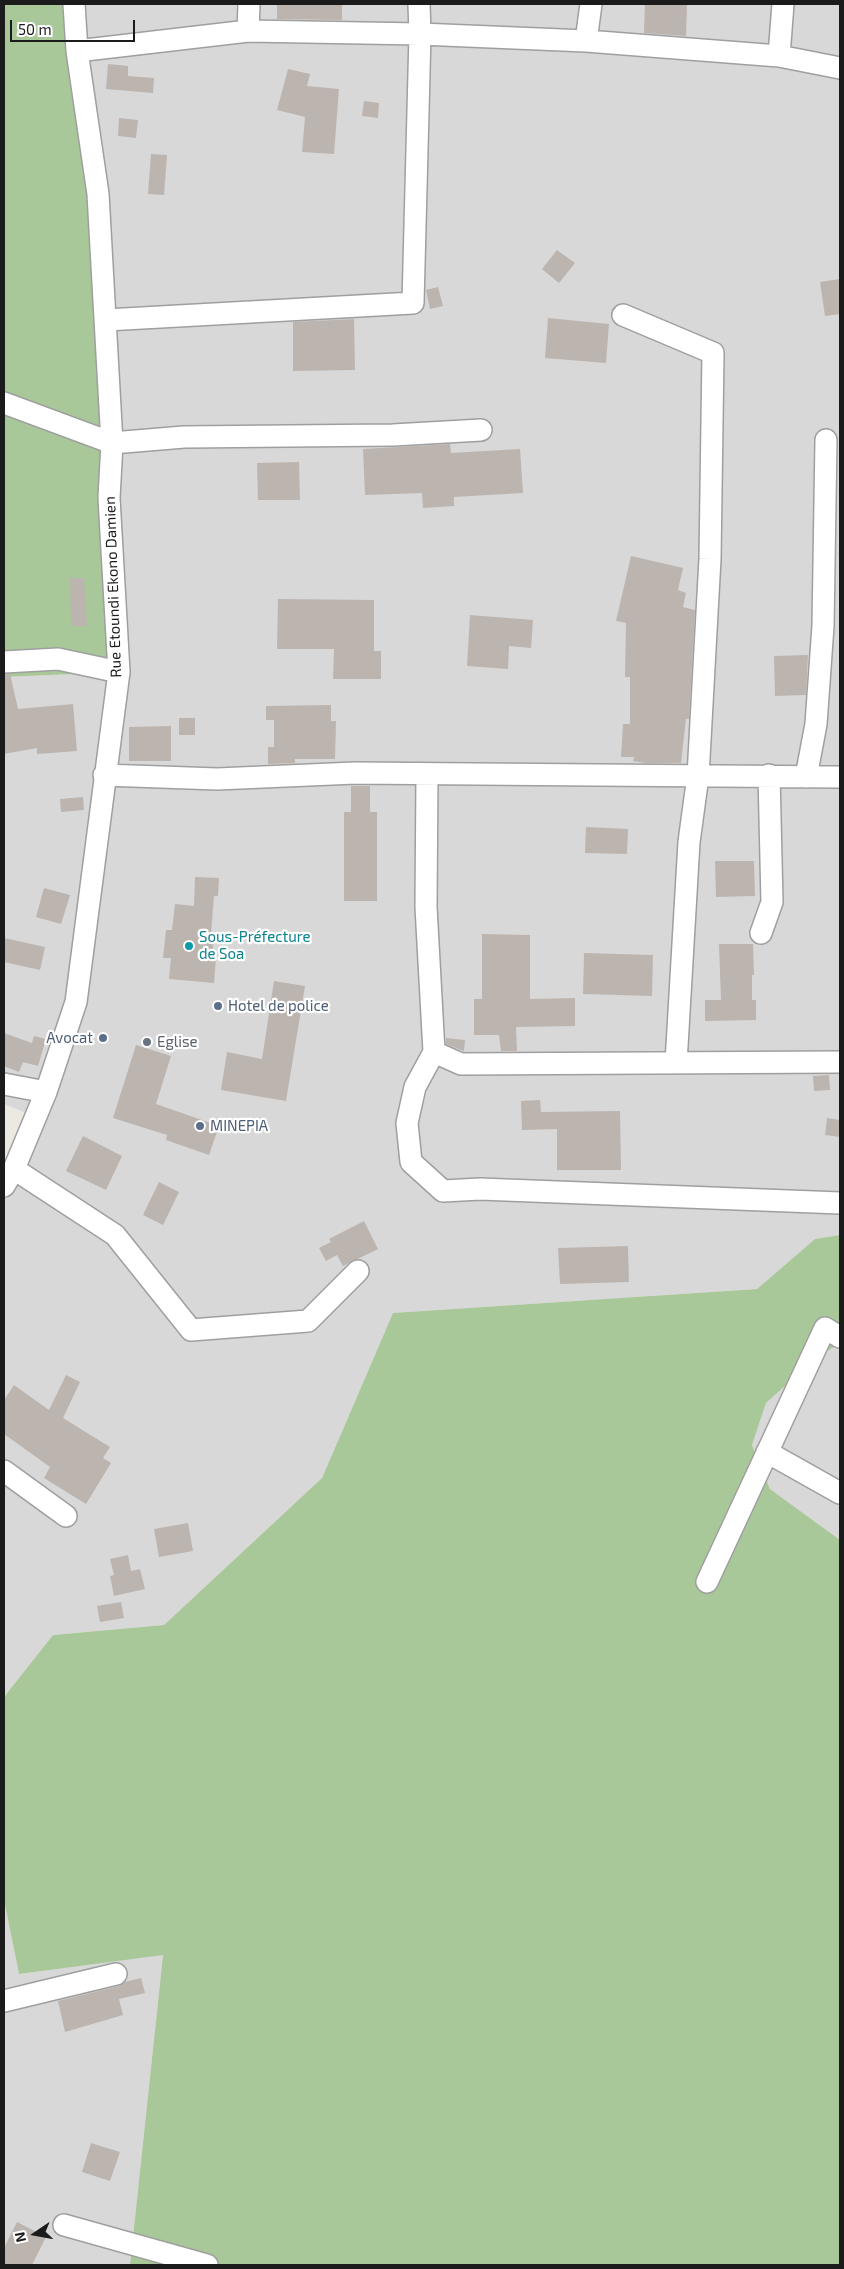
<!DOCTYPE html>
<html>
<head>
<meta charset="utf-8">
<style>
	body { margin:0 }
	#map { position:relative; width:844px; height:2269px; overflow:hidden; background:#ece8e2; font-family:"Exo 2",sans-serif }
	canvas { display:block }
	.frame { position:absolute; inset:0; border:5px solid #1b1b1b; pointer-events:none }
	.north { position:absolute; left:10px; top:2209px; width:50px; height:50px; -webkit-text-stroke:4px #fff; paint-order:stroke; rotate:258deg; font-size:14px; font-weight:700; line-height:20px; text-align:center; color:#1b1b1b }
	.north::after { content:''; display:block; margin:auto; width:18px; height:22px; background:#1b1b1b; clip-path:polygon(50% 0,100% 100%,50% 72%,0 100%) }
	.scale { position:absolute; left:10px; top:20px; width:125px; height:22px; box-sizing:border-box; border:2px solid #1b1b1b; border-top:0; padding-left:6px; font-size:15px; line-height:18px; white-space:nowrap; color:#1b1b1b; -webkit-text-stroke:4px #fff; paint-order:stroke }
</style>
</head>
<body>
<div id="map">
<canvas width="844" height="2269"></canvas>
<div class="frame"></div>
<div class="north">N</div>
<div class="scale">50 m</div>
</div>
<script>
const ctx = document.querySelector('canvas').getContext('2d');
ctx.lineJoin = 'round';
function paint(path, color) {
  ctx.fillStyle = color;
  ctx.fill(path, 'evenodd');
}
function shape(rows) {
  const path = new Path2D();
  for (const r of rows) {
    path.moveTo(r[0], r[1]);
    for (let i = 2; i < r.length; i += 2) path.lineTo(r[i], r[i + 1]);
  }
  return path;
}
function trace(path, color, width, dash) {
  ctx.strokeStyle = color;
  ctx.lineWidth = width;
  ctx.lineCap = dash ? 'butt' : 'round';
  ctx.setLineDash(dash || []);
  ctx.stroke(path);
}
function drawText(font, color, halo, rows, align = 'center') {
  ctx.font = font + ' "Exo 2",sans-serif';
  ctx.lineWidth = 4.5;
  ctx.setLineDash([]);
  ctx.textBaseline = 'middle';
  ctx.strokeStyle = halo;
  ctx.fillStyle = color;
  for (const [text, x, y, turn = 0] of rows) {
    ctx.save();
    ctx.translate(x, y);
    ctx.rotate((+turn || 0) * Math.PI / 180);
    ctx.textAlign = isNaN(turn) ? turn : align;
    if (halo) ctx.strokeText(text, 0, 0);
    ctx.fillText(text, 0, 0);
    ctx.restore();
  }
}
const residential = shape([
	[74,4,840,4,840,1235,815,1239,757,1289,393,1313,322,1478,164,1625,53,1635,4,1697,4,1168,36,1117,4,1104,4,677,118,672],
	[840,1343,840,1540,770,1489,752,1445,766,1403,815,1359],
	[4,1900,19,1974,163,1954,130,2265,4,2265]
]);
const forest = shape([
	[4,4,74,4,98,194,119,672,4,677],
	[840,1235,840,1343,815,1359,766,1403,752,1445,770,1489,840,1540,840,2265,130,2265,163,1955,19,1974,4,1900,4,1697,53,1635,164,1625,322,1478,393,1313,757,1289,815,1239]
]);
const building = shape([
	[277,4,342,4,342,20,277,19],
	[645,4,687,4,686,36,644,33],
	[108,64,128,66,128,76,154,78,153,93,106,89],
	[288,69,310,74,307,86,339,89,334,154,302,152,305,117,277,110],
	[364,101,379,103,378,118,362,116],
	[119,118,138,120,136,138,118,136],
	[151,154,167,155,164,195,148,194],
	[557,250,575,263,559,283,542,269],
	[840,279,840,314,825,316,820,282],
	[438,287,443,306,430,309,426,290],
	[548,318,609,324,606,363,545,358],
	[354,319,355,370,293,371,293,322],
	[450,444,451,453,520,449,523,493,454,497,454,506,423,508,422,493,365,495,363,449],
	[299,462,300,500,258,500,257,463],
	[631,556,683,568,678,590,686,593,683,607,695,610,689,719,686,719,681,763,645,763,633,761,634,757,621,757,623,724,630,724,630,677,625,677,626,623,616,621],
	[70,578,84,578,87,626,71,626],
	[278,599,374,600,374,651,381,651,381,679,333,679,334,649,277,649],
	[470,615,533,620,531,648,509,646,508,669,467,666],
	[808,655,806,695,775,696,774,656],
	[4,674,10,674,18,709,73,704,77,751,37,754,37,748,4,754],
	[331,705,331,721,336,721,335,759,295,759,295,763,268,764,268,747,274,747,274,720,266,720,266,706],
	[179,718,195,718,195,735,179,735],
	[171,726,171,761,129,761,129,727],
	[351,786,370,786,370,812,377,812,377,901,344,901,344,812,351,812],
	[83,797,84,810,61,812,60,799],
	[586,827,628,829,627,854,585,853],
	[715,861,754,861,755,896,716,897],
	[195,877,219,878,218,896,214,896,211,934,214,935,212,957,216,958,214,983,169,979,171,958,163,958,166,930,172,930,175,904,194,906],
	[44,888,70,895,61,924,36,917],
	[482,934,530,935,530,999,575,998,575,1026,516,1027,517,1051,501,1051,499,1035,474,1035,474,999,482,999],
	[4,938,45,947,40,970,4,962],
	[719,944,753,944,754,975,752,975,752,1000,756,1000,756,1020,705,1021,705,1000,721,1000],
	[584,953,653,955,652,996,583,994],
	[274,981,305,986,286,1101,221,1090,227,1052,262,1059],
	[4,1033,32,1043,34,1036,46,1039,38,1066,23,1062,19,1072,4,1066],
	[446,1038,465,1040,464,1051,446,1044],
	[136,1045,171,1056,156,1104,219,1126,209,1155,166,1140,167,1135,113,1118],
	[829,1075,830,1090,814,1091,813,1076],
	[540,1100,541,1112,620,1111,621,1170,557,1170,557,1129,522,1130,521,1101],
	[827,1118,840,1120,840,1137,825,1135],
	[83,1136,122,1156,106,1190,66,1171],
	[159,1182,179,1192,163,1225,143,1215],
	[364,1221,378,1249,343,1266,337,1255,326,1261,319,1248,331,1242,329,1239],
	[628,1246,629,1282,560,1284,558,1248],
	[66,1375,80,1382,63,1418,110,1447,103,1458,111,1463,86,1504,44,1478,50,1467,4,1434,4,1400,14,1385,49,1410],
	[188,1523,193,1551,159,1557,154,1529],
	[128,1555,131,1571,140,1569,145,1589,114,1596,110,1576,114,1575,110,1559],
	[121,1602,124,1618,100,1622,97,1606],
	[141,1978,145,1993,119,1999,123,2015,65,2032,58,2001,119,1986,125,1982],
	[91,2143,120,2152,110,2181,82,2172],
	[17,2222,46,2237,32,2265,4,2265,4,2248]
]);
const minor = shape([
	[248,31,249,4],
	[586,41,591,4],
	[77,51,248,31,420,34,586,41,779,56,840,68],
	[779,56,783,4],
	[623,315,713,353,710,559,698,776,689,842,676,1063],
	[106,320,413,303,420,34,419,4],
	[4,403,112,443,184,437,393,435,481,430],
	[4,662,58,659,119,672],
	[427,774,426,907,434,1052,415,1087,407,1123,411,1162,443,1191,480,1189,840,1203],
	[104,775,217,779,355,773,840,777],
	[806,777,816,724,823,626,826,440],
	[761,933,772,902,769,775],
	[434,1052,461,1064,840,1062],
	[4,1084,46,1092],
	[14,1169,115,1235,191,1330,308,1321,358,1271],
	[4,1186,14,1169,46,1092,76,1002,119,672,109,498,112,443,98,194,77,51,74,4],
	[767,1452,840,1493],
	[4,1471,66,1516],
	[707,1582,825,1328,840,1337],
	[4,2001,116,1974],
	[64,2225,207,2265]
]);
const markers = [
	[189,946,5,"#0f9aa8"],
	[218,1006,5,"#5c6f8a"],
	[103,1038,5,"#5c6f8a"],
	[147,1042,5,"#6b7280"],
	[200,1126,5,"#5c6f8a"]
];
const streetNames = [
	["Rue Etoundi Ekono Damien",113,587,-92]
];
const cultureNames = [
	["Sous-Préfecture",199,937],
	["de Soa",199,954]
];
const serviceNames = [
	["Hotel de police",228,1006],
	["Avocat",93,1038,"right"],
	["MINEPIA",210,1126]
];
const worshipNames = [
	["Eglise",157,1042]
];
paint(residential, '#d9d8d8');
paint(forest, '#a9c89a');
paint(building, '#bcb4af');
trace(minor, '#9f9f9f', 24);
trace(minor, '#fff', 21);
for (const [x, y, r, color] of markers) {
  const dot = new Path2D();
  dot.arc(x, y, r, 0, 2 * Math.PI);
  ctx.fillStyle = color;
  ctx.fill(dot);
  trace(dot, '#fff', 2);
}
drawText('15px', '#1b1b1b', '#fff', streetNames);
drawText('15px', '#0d838f', '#fff', cultureNames, 'left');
drawText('15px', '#4e5e75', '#fff', serviceNames, 'left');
drawText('15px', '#5b616d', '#fff', worshipNames, 'left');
</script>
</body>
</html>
